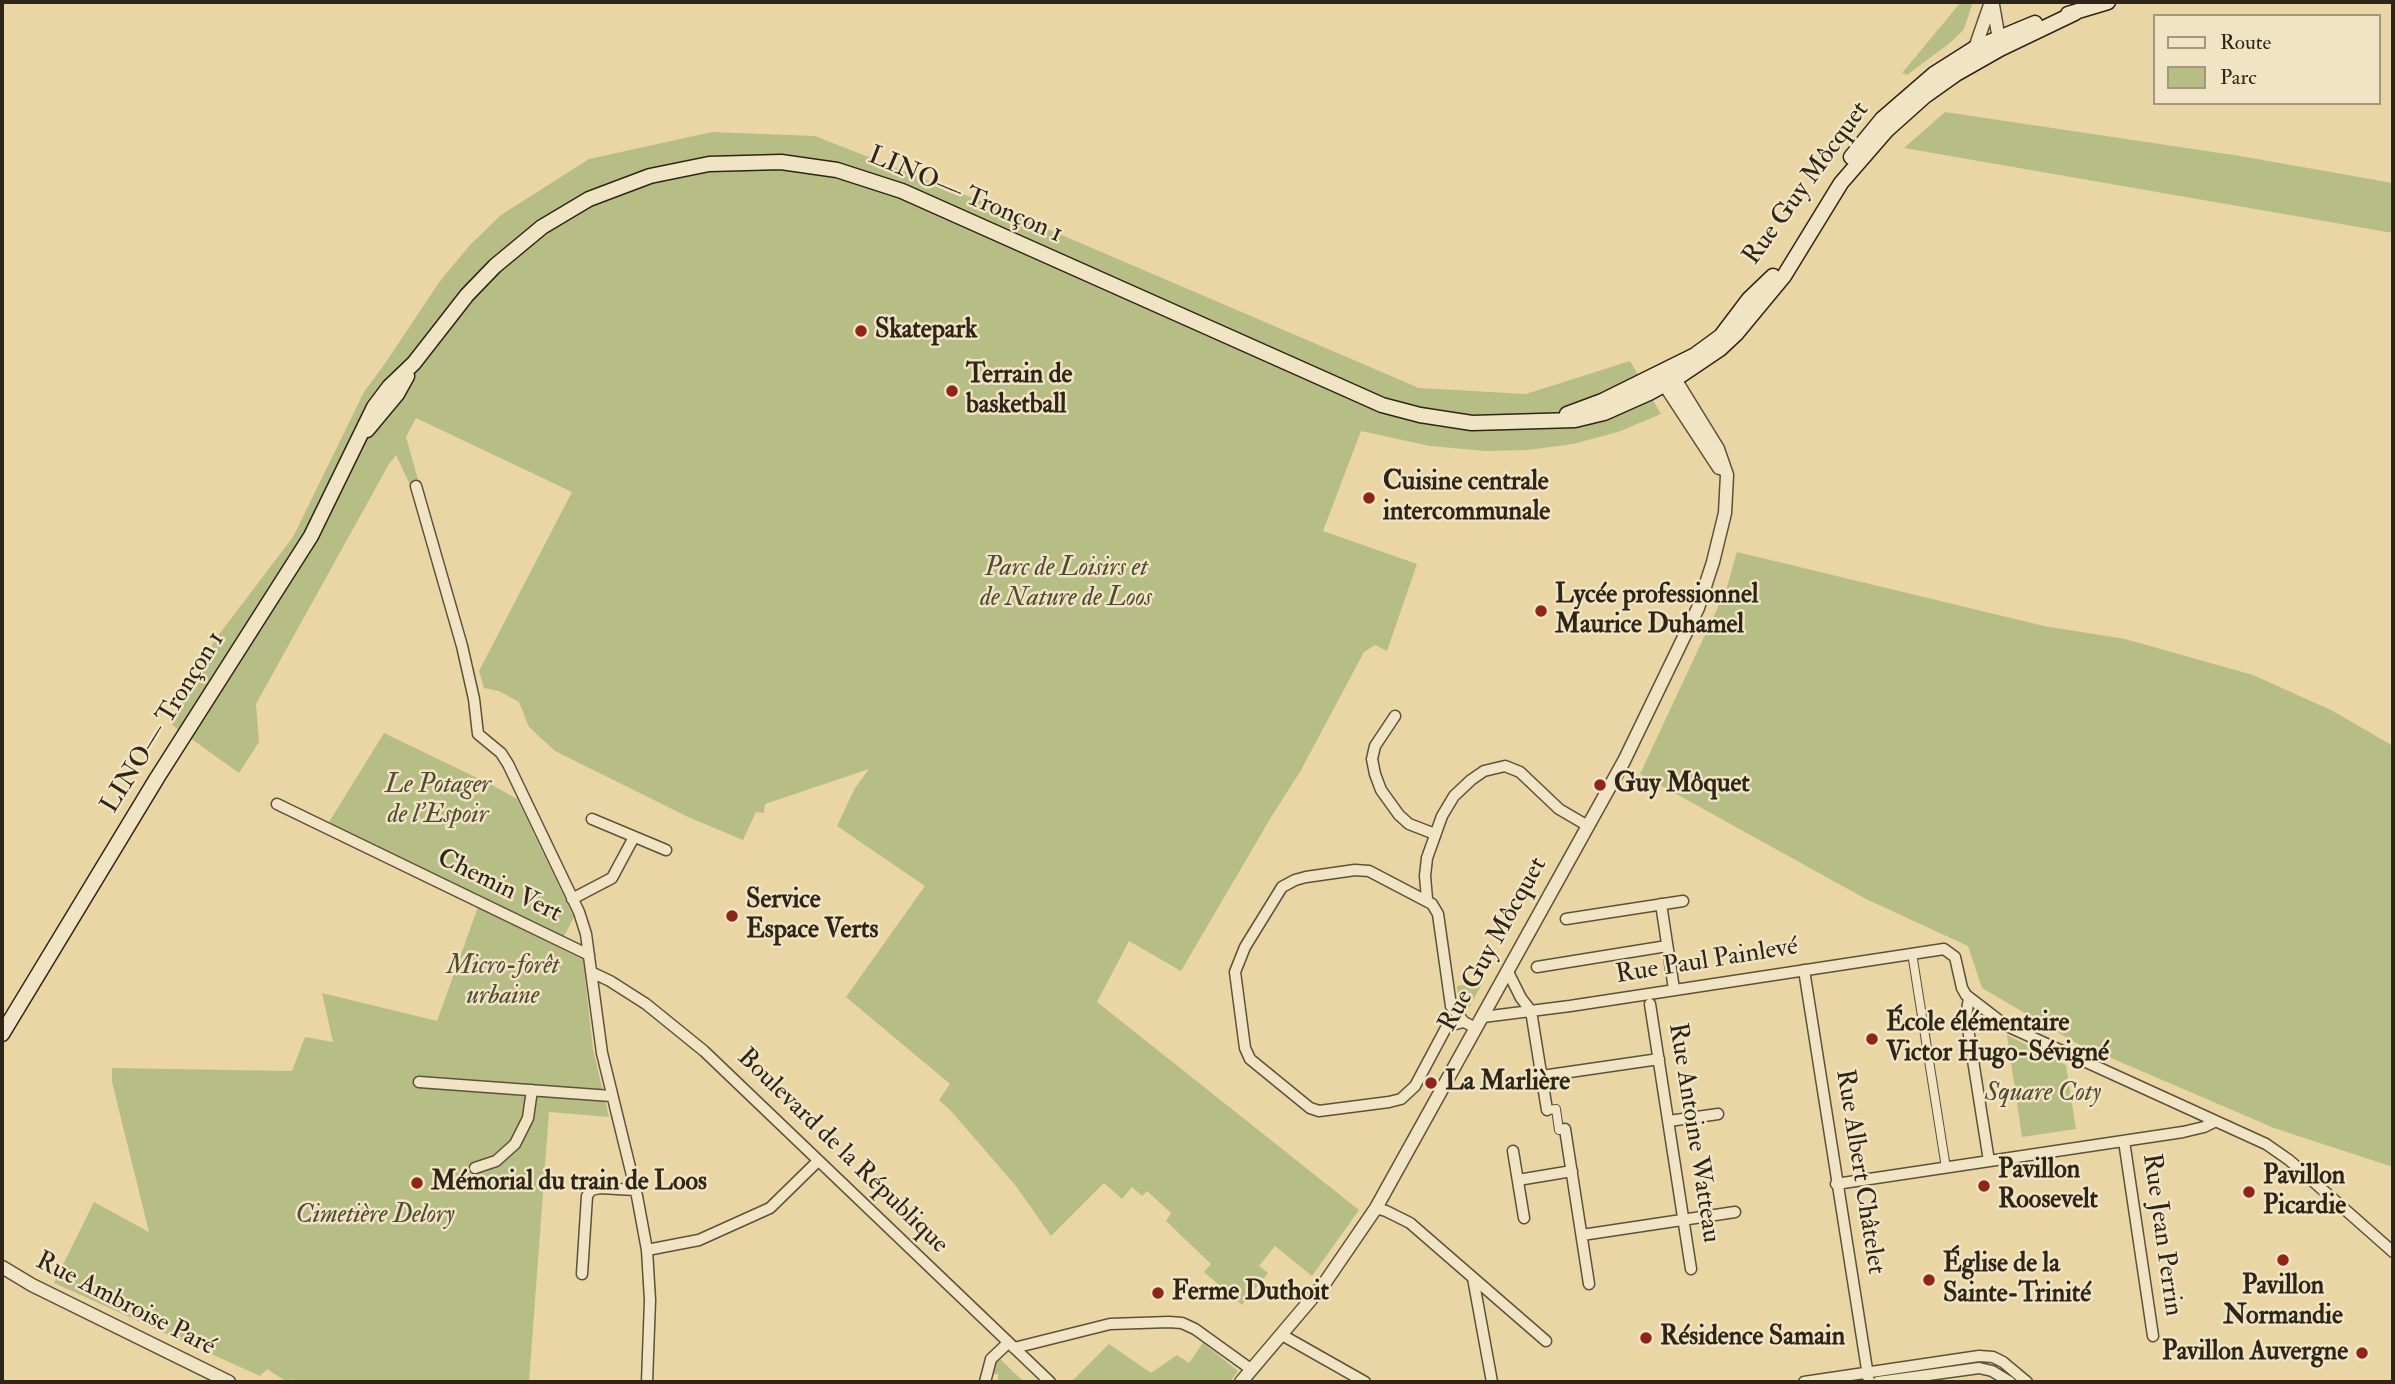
<!DOCTYPE html>
<html>
<head>
<meta charset="utf-8">
<style>
	body { margin:0 }
	#map { position:relative; width:2395px; height:1384px; overflow:hidden; background:#e9d6a4; font-family:"IM FELL Double Pica",serif }
	canvas { display:block }
	.frame { position:absolute; inset:0; border:4px solid #2f2517; pointer-events:none }
	.legend { position:absolute; left:2153px; top:14px; width:228px; height:91px; box-sizing:border-box; background:#f1e4c4; border:2px solid #a3987f; margin:0; padding:9px 12px; list-style:none; font-size:21px; color:#2f2517 }
	.legend li { display:flex; align-items:center; gap:14px; height:35px }
	.legend b { width:35px; border:2px solid #a3987f }
</style>
</head>
<body>
<div id="map">
<canvas width="2395" height="1384"></canvas>
<div class="frame"></div>
<ul class="legend">
<li><b style="height:9px;background:#f1e4c4"></b>Route</li>
<li><b style="height:19px;background:#b7be85"></b>Parc</li>
</ul>
</div>
<script>
const ctx = document.querySelector('canvas').getContext('2d');
ctx.lineJoin = 'round';
function paint(path, color) {
  ctx.fillStyle = color;
  ctx.fill(path, 'evenodd');
}
function shape(rows) {
  const path = new Path2D();
  for (const r of rows) {
    path.moveTo(r[0], r[1]);
    for (let i = 2; i < r.length; i += 2) path.lineTo(r[i], r[i + 1]);
  }
  return path;
}
function trace(path, color, width, dash) {
  ctx.strokeStyle = color;
  ctx.lineWidth = width;
  ctx.lineCap = dash ? 'butt' : 'round';
  ctx.setLineDash(dash || []);
  ctx.stroke(path);
}
function drawText(font, color, halo, rows, align = 'center') {
  ctx.font = font + ' "IM FELL Double Pica",serif';
  ctx.lineWidth = 5;
  ctx.setLineDash([]);
  ctx.textBaseline = 'middle';
  ctx.strokeStyle = halo;
  ctx.fillStyle = color;
  for (const [text, x, y, turn = 0] of rows) {
    ctx.save();
    ctx.translate(x, y);
    ctx.rotate((+turn || 0) * Math.PI / 180);
    ctx.textAlign = isNaN(turn) ? turn : align;
    if (halo) ctx.strokeText(text, 0, 0);
    ctx.fillText(text, 0, 0);
    ctx.restore();
  }
}
const green = shape([
	[1961,2,1973,2,1964,29,1950,43,1907,75,1902,73],
	[1945,112,2240,156,2393,183,2393,233,1904,148],
	[712,132,815,136,1001,209,1419,388,1526,394,1630,361,1661,414,1618,432,1573,444,1528,450,1485,451,1430,446,1361,431,1323,531,1417,564,1387,651,1375,645,1364,652,1301,770,1270,819,1181,971,1129,941,1097,1002,1359,1210,1312,1276,1275,1246,1259,1266,1268,1273,1242,1305,1204,1272,1211,1264,1166,1221,1171,1213,1147,1191,1142,1196,1132,1187,1122,1199,1104,1183,1051,1236,1016,1186,951,1111,939,1100,950,1084,846,997,925,886,837,826,855,788,869,769,765,804,764,813,756,812,743,840,688,817,555,751,529,727,519,702,499,691,484,688,479,671,572,492,416,418,406,437,419,483,411,487,396,455,389,464,256,704,259,742,239,773,172,725,214,641,293,537,364,392,384,365,440,281,470,245,501,215,589,159],
	[1737,552,2044,626,2125,639,2253,675,2333,711,2393,746,2393,1167,2274,1128,2076,1043,1982,988,1968,946,1866,899,1640,774,1726,590],
	[384,733,492,785,517,799,574,917,562,940,329,822],
	[478,907,583,960,593,1049,609,1117,549,1112,529,1382,298,1382,293,1379,287,1382,267,1369,260,1376,54,1283,94,1202,149,1232,112,1082,112,1068,292,1071,305,1037,333,1042,322,993,437,1021],
	[1483,982,1467,1011,1459,1003,1457,986],
	[2007,1035,2066,1065,2076,1129,2022,1137],
	[1203,1343,1238,1371,1230,1382,1071,1382,1109,1344,1151,1373,1177,1355,1189,1363],
	[999,1358,1024,1382,998,1382,998,1374,991,1374,993,1364]
]);
const pedestrian = shape([
	[1912,953,1946,1168],
	[1547,1110,1556,1109,1559,1130,1565,1129]
]);
const minor = shape([
	[416,486,462,646,474,699,478,734,501,753,508,764,579,912,586,934,602,1053,637,1196,647,1250,650,1300,647,1382],
	[1395,716,1375,746,1372,759,1375,774,1381,790,1399,815,1409,824,1435,834],
	[277,804,589,955],
	[592,819,666,850],
	[572,899,612,878,634,837],
	[1427,899,1425,876,1427,858,1442,816,1454,796,1471,780,1484,771,1505,766,1520,772,1559,809,1588,826],
	[1661,904,1674,989],
	[1566,919,1683,901],
	[1537,967,1667,946],
	[1804,970,1869,1382],
	[591,972,610,981,646,1004,704,1051,1050,1382],
	[1508,972,1521,998,1531,1011],
	[1969,998,1966,1016,1989,1161],
	[1650,1004,1691,1269],
	[1531,1011,1547,1110],
	[1483,1017,1570,1006,1944,949,1955,957,1962,988,1966,995,2005,1025,2266,1144,2289,1160,2393,1252],
	[1464,1022,1447,1026,1415,1086,1401,1099,1389,1102,1319,1111,1310,1108,1250,1059,1245,1048,1235,972,1245,947,1282,887,1295,880,1306,877,1355,870,1369,871,1432,904,1438,914,1451,1006,1464,1022,1476,1028],
	[1542,1076,1659,1059],
	[419,1082,611,1096],
	[1669,1121,1718,1114],
	[1565,1129,1589,1284],
	[2124,1141,2153,1336],
	[1513,1151,1524,1218],
	[475,1168,496,1161,515,1144,528,1118,532,1090],
	[1518,1180,1572,1171],
	[1836,1184,2183,1132,2204,1127,2214,1122],
	[1376,1208,1386,1211,1410,1223,1546,1341],
	[1582,1235,1735,1212],
	[647,1250,699,1240,770,1208,818,1161],
	[582,1274,587,1196,591,1190,600,1188,635,1190],
	[1473,1278,1492,1382],
	[1282,1335,1365,1382],
	[1014,1348,1110,1324,1169,1322,1182,1323,1195,1329,1252,1370],
	[985,1382,991,1359,1008,1343],
	[1804,1382,1979,1356,1993,1357,2003,1362,2027,1382],
	[1878,1382,1979,1368,1992,1371,2010,1382]
]);
const tertiary = shape([
	[1993,5,2000,45],
	[1975,48,1991,2],
	[1660,378,1719,468],
	[2,1267,32,1285,229,1382],
	[1241,1382,1324,1284,1376,1208,1624,761,1698,608,1713,562,1725,513,1727,475,1718,449,1670,371]
]);
const secondary = shape([
	[2068,14,2108,2],
	[1851,157,1882,119,1934,74,1975,48,2035,23],
	[1567,414,1602,401,1695,355,1721,336,1749,299,1773,276],
	[367,430,397,394,407,376],
	[2,1034,157,778,311,536,374,407,389,387,414,363,467,295,495,266,542,227,589,199,650,176,709,164,781,162,837,170,902,191,1382,405,1420,415,1472,423,1575,420,1604,413,1649,393,1680,376,1720,349,1736,334,1784,276,1841,183,1887,130,1925,96,1956,74,2000,49,2075,13]
]);
const markers = [
	[861,331,7,"#8f2418"],
	[952,391,7,"#8f2418"],
	[1369,498,7,"#8f2418"],
	[1541,611,7,"#8f2418"],
	[1600,785,7,"#8f2418"],
	[732,916,7,"#8f2418"],
	[1872,1039,7,"#8f2418"],
	[1431,1083,7,"#8f2418"],
	[417,1183,7,"#8f2418"],
	[1984,1186,7,"#8f2418"],
	[2249,1192,7,"#8f2418"],
	[2283,1260,7,"#8f2418"],
	[1929,1280,7,"#8f2418"],
	[1158,1293,7,"#8f2418"],
	[1646,1338,7,"#8f2418"],
	[2362,1353,7,"#8f2418"]
];
const streetNames = [
	["Rue Guy Môcquet",1807,184,-54],
	["LINO— Tronçon 1",965,196,23],
	["LINO— Tronçon 1",164,723,-58],
	["Chemin Vert",499,887,26],
	["Rue Guy Môcquet",1494,945,-61],
	["Rue Paul Painlevé",1707,962,-9],
	["Rue Antoine Watteau",1693,1133,81],
	["Boulevard de la République",842,1152,44],
	["Rue Albert Châtelet",1859,1172,81],
	["Rue Jean Perrin",2161,1235,82],
	["Rue Ambroise Paré",125,1305,27]
];
const poiNames = [
	["Skatepark",875,331],
	["Terrain de",966,376],
	["basketball",966,406],
	["Cuisine centrale",1383,483],
	["intercommunale",1383,513],
	["Lycée professionnel",1555,596],
	["Maurice Duhamel",1555,626],
	["Guy Môquet",1614,785],
	["Service",746,901],
	["Espace Verts",746,931],
	["École élémentaire",1886,1024],
	["Victor Hugo-Sévigné",1886,1054],
	["La Marlière",1445,1083],
	["Pavillon",1998,1171],
	["Roosevelt",1998,1201],
	["Pavillon",2263,1177],
	["Picardie",2263,1207],
	["Mémorial du train de Loos",431,1183],
	["Église de la",1943,1265],
	["Sainte-Trinité",1943,1295],
	["Pavillon",2283,1287,"center"],
	["Normandie",2283,1317,"center"],
	["Ferme Duthoit",1172,1293],
	["Résidence Samain",1660,1338],
	["Pavillon Auvergne",2348,1353,"right"]
];
const parkNames = [
	["Parc de Loisirs et",1066,569],
	["de Nature de Loos",1066,599],
	["Le Potager",438,786],
	["de l'Espoir",438,816],
	["Micro-forêt",503,967],
	["urbaine",503,997],
	["Square Coty",2043,1094],
	["Cimetière Delory",375,1216]
];
paint(green, '#b7be85');
trace(pedestrian, '#5e513a', 10);
trace(minor, '#5e513a', 13);
trace(tertiary, '#5e513a', 15);
trace(secondary, '#2f2517', 17);
trace(pedestrian, '#f1e4c4', 8);
trace(minor, '#f1e4c4', 10);
trace(tertiary, '#f1e4c4', 12);
trace(secondary, '#f1e4c4', 14);
for (const [x, y, r, color] of markers) {
  const dot = new Path2D();
  dot.arc(x, y, r, 0, 2 * Math.PI);
  ctx.fillStyle = color;
  ctx.fill(dot);
  trace(dot, '#f1e4c4', 2.5);
}
drawText('26px', '#2f2517', '#f1e4c4', streetNames);
drawText('bold 26px', '#2f2517', '#f1e4c4', poiNames, 'left');
drawText('italic 26px', '#514b32', '#f1e4c4', parkNames);
</script>
</body>
</html>
